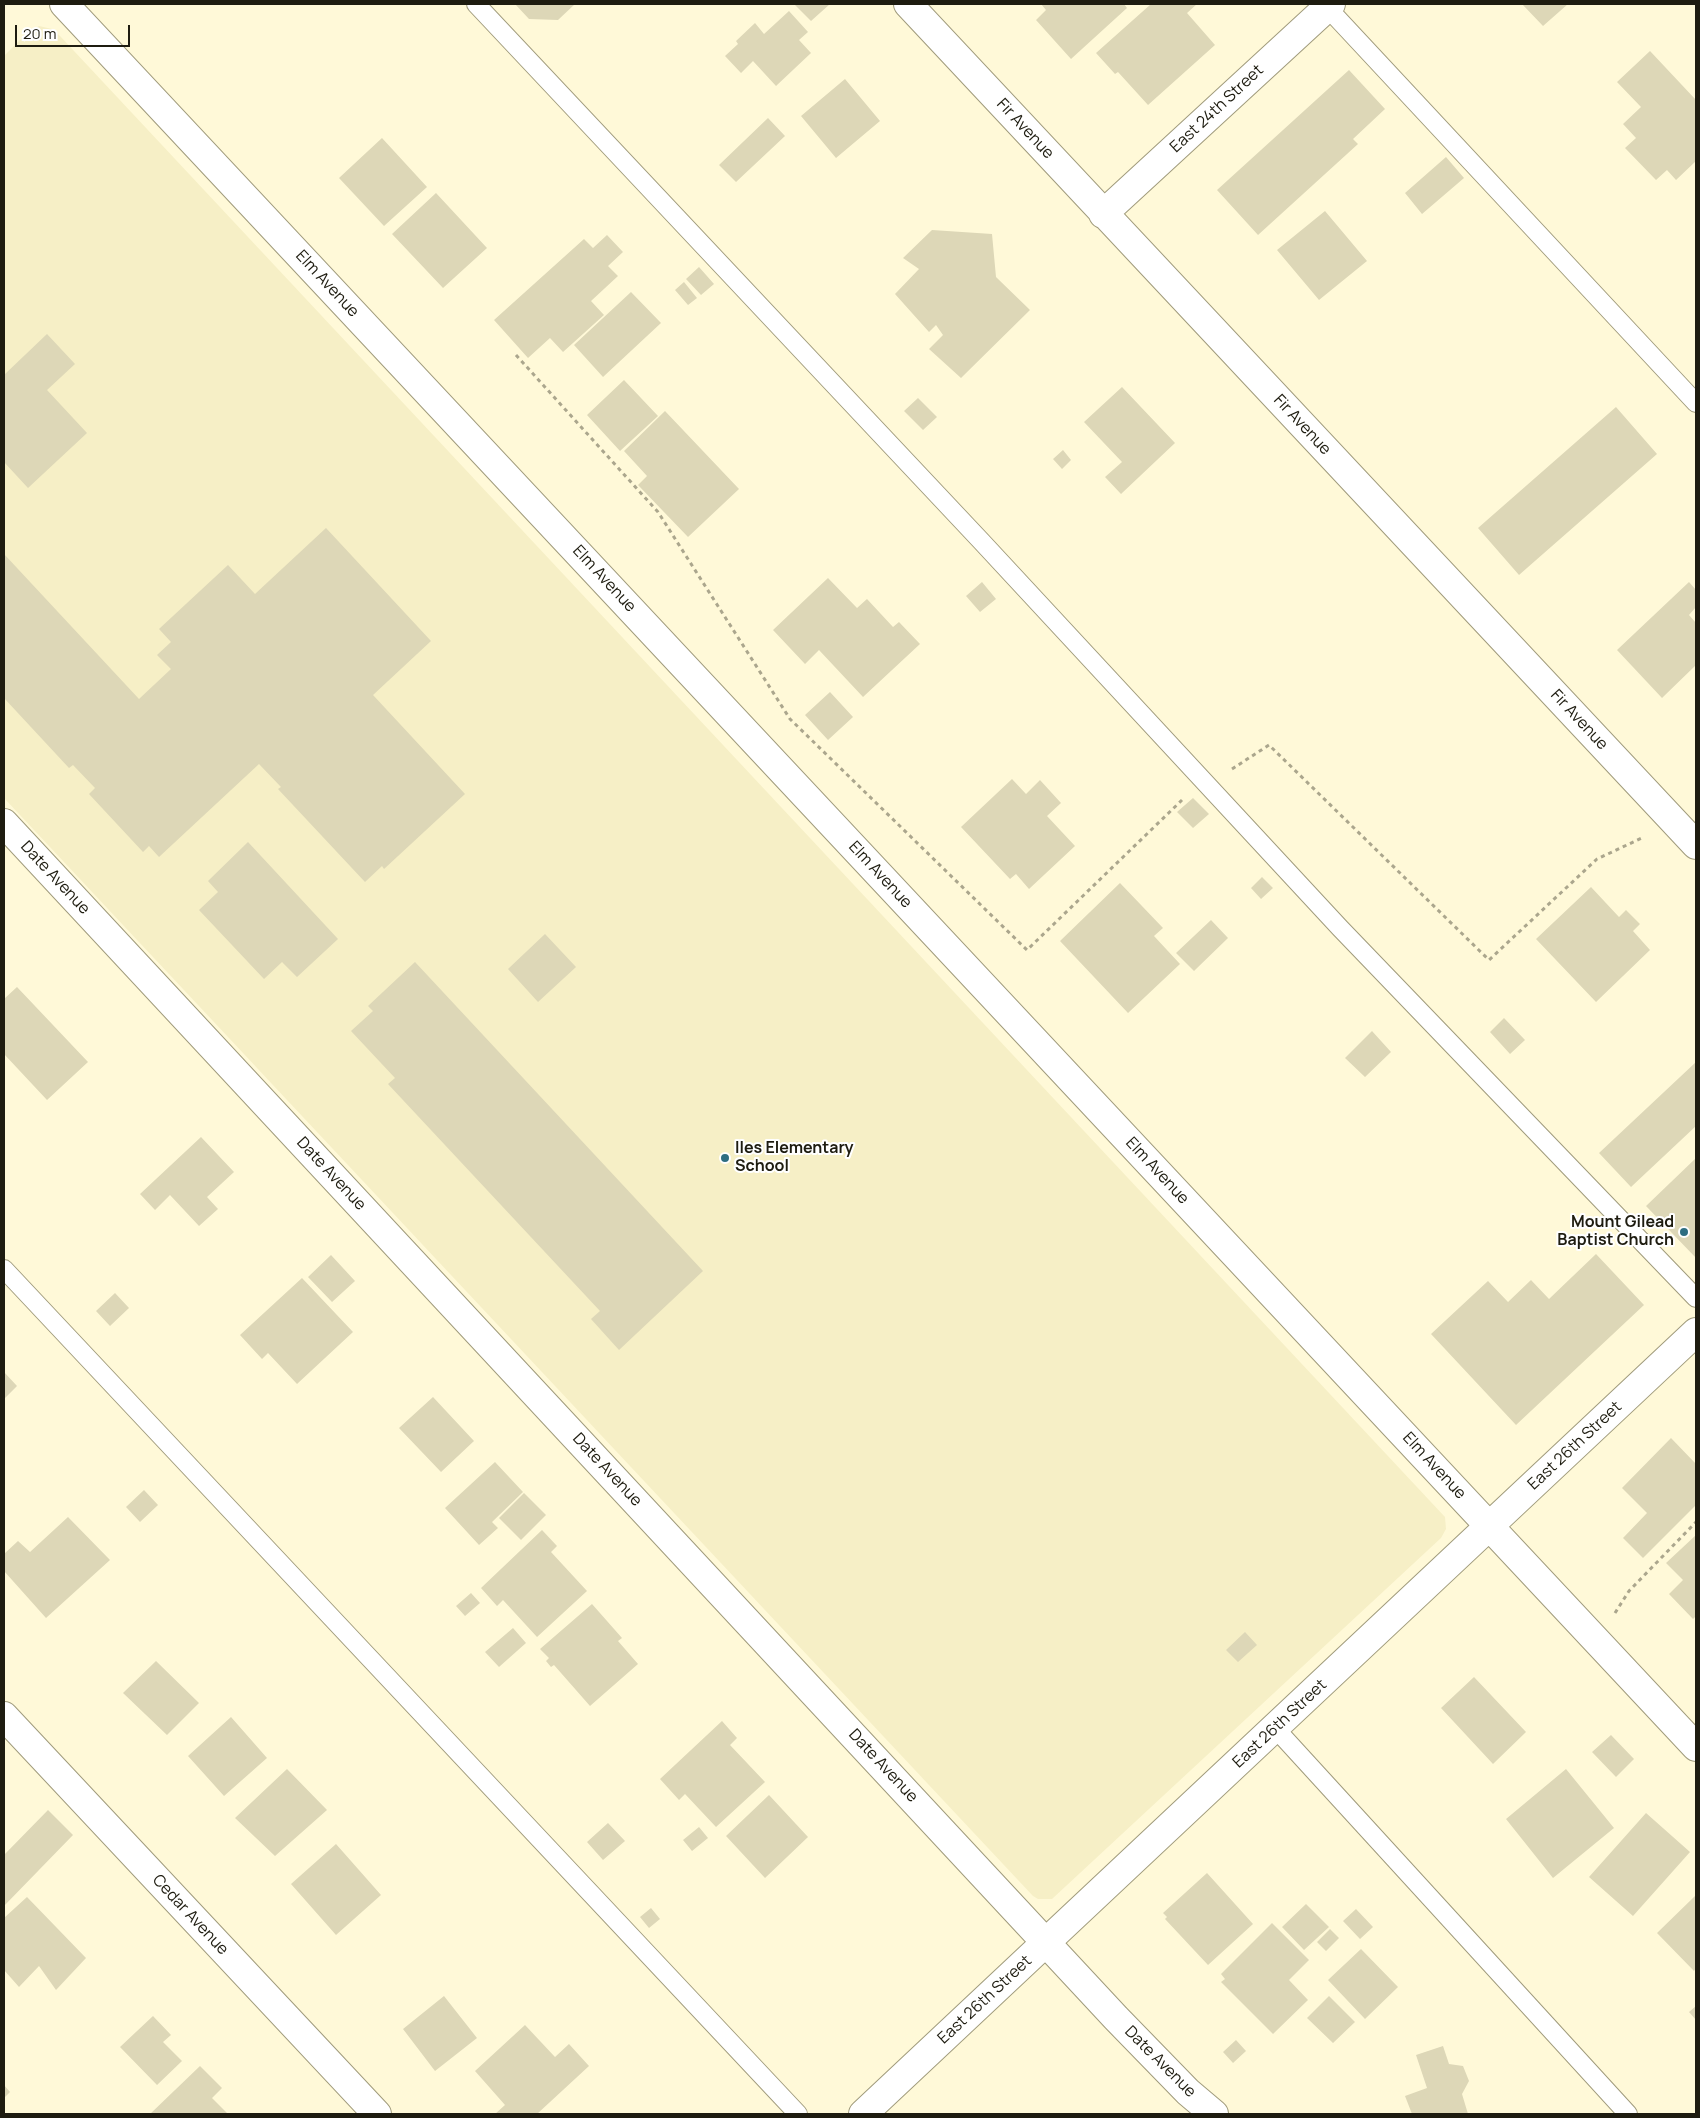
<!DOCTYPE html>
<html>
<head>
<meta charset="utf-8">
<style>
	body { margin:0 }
	#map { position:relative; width:1700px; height:2118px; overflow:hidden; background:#fff9d8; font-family:Manrope,sans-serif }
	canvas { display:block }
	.frame { position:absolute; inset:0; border:5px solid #1e1c10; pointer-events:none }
	.scale { position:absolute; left:15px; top:25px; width:115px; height:22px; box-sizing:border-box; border:2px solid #1e1c10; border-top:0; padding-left:6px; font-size:15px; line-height:18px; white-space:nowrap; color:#1e1c10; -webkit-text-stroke:4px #fff; paint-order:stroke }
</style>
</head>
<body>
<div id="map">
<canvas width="1700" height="2118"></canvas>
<div class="frame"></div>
<div class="scale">20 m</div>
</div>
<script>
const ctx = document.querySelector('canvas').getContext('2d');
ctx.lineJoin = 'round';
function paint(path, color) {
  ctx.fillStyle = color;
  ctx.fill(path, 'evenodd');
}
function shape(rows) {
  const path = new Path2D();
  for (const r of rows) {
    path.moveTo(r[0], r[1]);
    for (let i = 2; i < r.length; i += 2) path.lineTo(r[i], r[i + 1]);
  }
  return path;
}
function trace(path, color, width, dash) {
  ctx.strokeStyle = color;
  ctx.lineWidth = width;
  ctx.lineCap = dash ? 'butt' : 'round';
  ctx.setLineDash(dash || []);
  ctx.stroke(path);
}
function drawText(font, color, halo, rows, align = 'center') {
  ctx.font = font + ' Manrope,sans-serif';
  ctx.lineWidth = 4;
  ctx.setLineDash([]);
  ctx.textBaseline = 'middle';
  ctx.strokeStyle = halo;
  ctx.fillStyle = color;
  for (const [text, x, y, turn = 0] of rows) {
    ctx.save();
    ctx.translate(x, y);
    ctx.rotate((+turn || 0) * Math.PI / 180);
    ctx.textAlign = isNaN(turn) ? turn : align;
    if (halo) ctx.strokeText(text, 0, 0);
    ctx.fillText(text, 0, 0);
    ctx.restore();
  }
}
const built = shape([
	[39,26,52,29,60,36,1445,1517,1446,1529,1441,1538,1052,1899,1038,1899,1033,1896,4,798,4,56,27,33]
]);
const building = shape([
	[515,4,575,4,558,20,529,19],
	[794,4,830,4,811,21],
	[1041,4,1124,4,1127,8,1071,59,1036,20,1046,10],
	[1151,4,1197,4,1187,13,1215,45,1148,105,1118,72,1115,74,1096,53],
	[1522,4,1568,4,1543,26],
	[789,11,808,32,799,40,811,53,776,86,753,61,741,73,725,56,738,44,736,41,755,23,764,34],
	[1650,51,1696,100,1696,161,1676,180,1667,170,1656,180,1625,148,1636,138,1623,124,1641,107,1617,82],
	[1349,70,1385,109,1353,139,1358,144,1258,235,1217,190],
	[845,79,880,121,836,158,801,116],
	[768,118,785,136,736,182,719,165],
	[382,138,427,187,384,226,339,178],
	[1446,157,1464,178,1422,214,1405,193],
	[436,193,487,248,443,288,392,234],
	[1325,211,1367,261,1319,300,1277,250],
	[932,230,992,234,996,277,1030,310,961,378,929,349,943,335,936,325,929,332,895,294,919,269,903,258],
	[607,235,623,252,608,266,618,276,591,301,604,315,563,352,550,338,528,358,494,320,584,239,593,248],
	[699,267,714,284,701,295,686,279],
	[684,282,697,298,688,305,675,290],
	[631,292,661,323,603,377,574,345],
	[47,334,75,364,47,390,87,433,28,488,4,462,4,375],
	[624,380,658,416,620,451,587,415],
	[1122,387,1175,443,1121,494,1105,477,1122,462,1084,422],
	[918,398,937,417,923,430,904,411],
	[1616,407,1657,454,1519,575,1478,528],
	[665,411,739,489,688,537,638,485,647,476,624,451],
	[1063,450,1071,460,1062,469,1053,459],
	[326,528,431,641,373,695,465,794,384,869,382,866,365,882,278,789,281,787,259,764,159,857,149,846,143,852,89,794,95,788,73,765,69,768,4,698,4,554,139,699,171,669,157,655,171,642,159,629,228,565,255,594],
	[828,578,857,608,867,599,893,627,899,622,920,644,863,697,819,650,805,664,773,630],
	[982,582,996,599,980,612,966,596],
	[1689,582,1696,590,1696,607,1689,615,1696,623,1696,665,1662,698,1617,650],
	[830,692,853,717,828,740,805,715],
	[1012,779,1026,794,1040,780,1061,803,1047,816,1075,846,1029,889,1016,874,1010,879,961,827],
	[1193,798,1209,814,1193,828,1177,812],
	[248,842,338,939,297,977,282,962,264,979,199,910,218,892,208,881],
	[1262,877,1273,888,1261,899,1251,888],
	[1120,883,1163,928,1154,936,1180,964,1128,1013,1060,941],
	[1591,887,1619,917,1626,910,1640,924,1633,931,1650,950,1596,1002,1536,939],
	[1211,920,1228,938,1194,971,1176,953],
	[545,934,576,967,538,1002,508,969],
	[415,962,703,1271,619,1350,591,1319,600,1311,388,1084,395,1078,351,1031,373,1011,368,1006],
	[17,987,88,1062,47,1100,4,1054,4,999],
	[1504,1018,1525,1040,1510,1054,1490,1032],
	[1372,1031,1391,1052,1365,1077,1345,1058],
	[1696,1062,1696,1126,1631,1187,1599,1153],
	[201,1137,234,1172,207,1197,218,1209,199,1226,170,1195,155,1210,140,1194],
	[1696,1158,1696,1258,1646,1206],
	[1596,1254,1644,1305,1516,1425,1431,1334,1488,1281,1508,1302,1531,1280,1549,1299],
	[331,1255,355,1281,332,1302,308,1277],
	[302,1278,353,1332,297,1384,268,1353,262,1359,240,1335],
	[115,1293,129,1308,110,1326,96,1311],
	[4,1372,17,1386,4,1399],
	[433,1397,474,1441,441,1472,399,1428],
	[1671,1438,1696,1464,1696,1505,1643,1558,1623,1538,1647,1513,1622,1488],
	[495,1462,523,1492,492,1522,498,1528,479,1545,445,1508],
	[144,1490,158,1505,140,1522,126,1507],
	[524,1493,546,1515,521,1540,499,1518],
	[68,1517,110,1560,46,1618,4,1571,4,1554,18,1541,30,1552],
	[542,1530,557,1546,551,1552,587,1591,537,1637,503,1600,497,1606,481,1588],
	[1696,1535,1696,1616,1693,1619,1669,1594,1683,1580,1666,1563],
	[471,1593,480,1603,465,1616,456,1606],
	[592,1604,622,1638,618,1641,638,1664,590,1706,554,1665,551,1667,546,1661,549,1658,540,1649],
	[513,1628,526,1643,499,1667,485,1652],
	[1245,1632,1257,1645,1238,1662,1226,1650],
	[156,1661,199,1703,167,1735,123,1693],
	[1474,1677,1526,1732,1493,1764,1441,1708],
	[231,1717,267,1758,224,1796,188,1756],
	[722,1721,737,1738,730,1745,765,1782,716,1827,685,1794,679,1800,660,1779],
	[1611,1735,1634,1759,1616,1777,1592,1752],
	[287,1769,327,1810,275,1856,235,1818],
	[1566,1769,1614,1828,1553,1878,1506,1819],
	[769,1795,808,1837,765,1878,726,1836],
	[48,1810,73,1835,4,1906,4,1855],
	[1646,1813,1690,1852,1633,1916,1589,1877],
	[608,1823,625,1841,603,1860,587,1842],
	[699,1827,708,1838,692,1851,683,1840],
	[336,1844,381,1895,336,1935,291,1884],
	[1207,1873,1253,1924,1208,1965,1165,1919,1167,1917,1163,1913],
	[1695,1896,1696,1898,1696,1968,1694,1971,1657,1933],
	[27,1897,86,1958,56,1990,39,1966,19,1987,4,1970,4,1918],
	[1306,1904,1329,1927,1304,1950,1282,1927],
	[651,1908,660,1919,649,1928,640,1917],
	[1356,1909,1373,1927,1360,1939,1343,1921],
	[1272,1923,1309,1960,1289,1980,1308,2000,1273,2034,1221,1982,1225,1979,1221,1974],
	[1330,1929,1339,1938,1326,1951,1317,1942],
	[1361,1949,1398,1987,1365,2019,1328,1980],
	[444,1996,477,2038,435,2071,403,2029],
	[1329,1996,1355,2022,1333,2043,1307,2018],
	[1696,2006,1696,2020,1689,2012],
	[153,2016,171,2035,163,2042,182,2061,157,2085,120,2047],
	[525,2025,555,2057,569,2044,589,2066,537,2114,495,2114,505,2105,475,2071],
	[1236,2040,1246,2051,1233,2063,1223,2052],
	[1443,2046,1449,2064,1463,2066,1469,2081,1462,2094,1468,2114,1412,2114,1405,2096,1427,2088,1416,2055],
	[200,2066,222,2088,212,2098,228,2114,150,2114],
	[4,2085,10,2092,4,2098]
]);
const path = shape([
	[516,355,658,512,790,719,1027,950,1182,800],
	[1232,769,1269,745,1489,960,1597,859,1644,837],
	[1615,1613,1629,1591,1696,1522]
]);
const lane = shape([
	[476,4,982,542,1340,928,1696,1298],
	[1324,4,1696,403],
	[4,1269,798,2114],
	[1275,1728,1628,2114]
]);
const street = shape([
	[64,4,1696,1747],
	[908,4,1696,845],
	[1103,214,1331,4],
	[4,823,1116,2018,1188,2092,1214,2114],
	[4,1716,377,2114],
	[863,2114,1696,1332]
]);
const markers = [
	[725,1158,5,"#2d6d81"],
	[1684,1232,5,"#2d6d81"]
];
const streetNames = [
	["East 24th Street",1217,109,-43],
	["Fir Avenue",1025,129,47],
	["Elm Avenue",327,284,47],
	["Fir Avenue",1302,425,47],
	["Elm Avenue",604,579,47],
	["Fir Avenue",1579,720,47],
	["Elm Avenue",880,875,47],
	["Date Avenue",55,878,47],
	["Elm Avenue",1157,1171,47],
	["Date Avenue",331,1174,47],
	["East 26th Street",1575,1446,-43],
	["Elm Avenue",1434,1466,47],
	["Date Avenue",607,1470,47],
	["East 26th Street",1280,1724,-43],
	["Date Avenue",883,1766,47],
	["Cedar Avenue",190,1915,47],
	["East 26th Street",985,2000,-43],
	["Date Avenue",1160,2062,45]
];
const poiNames = [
	["Iles Elementary",735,1149],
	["School",735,1167],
	["Mount Gilead",1674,1223,"right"],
	["Baptist Church",1674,1241,"right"]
];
paint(built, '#f6efc6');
paint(building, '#ddd7b7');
trace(lane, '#a09b7c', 20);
trace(street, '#a09b7c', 30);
trace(path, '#aba68d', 3, [4, 4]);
trace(lane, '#fff', 18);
trace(street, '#fff', 28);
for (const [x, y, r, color] of markers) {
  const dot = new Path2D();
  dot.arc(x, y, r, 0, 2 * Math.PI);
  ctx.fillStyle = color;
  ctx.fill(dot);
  trace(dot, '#fff', 2);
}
drawText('16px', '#1e1c10', '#fff', streetNames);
drawText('bold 16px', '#1e1c10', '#fff', poiNames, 'left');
</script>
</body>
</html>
